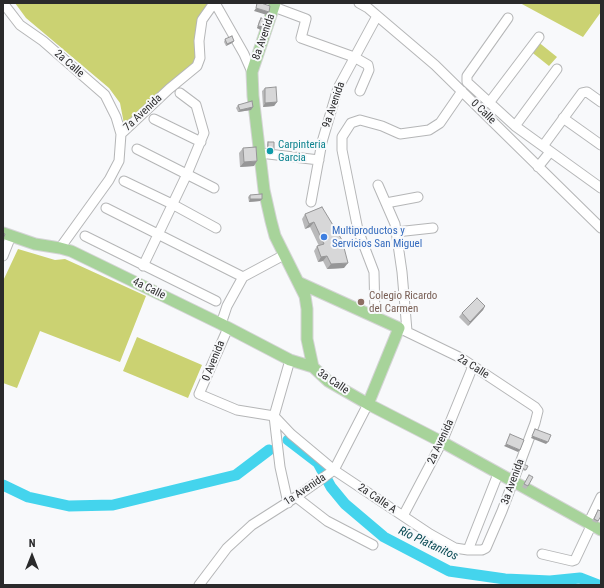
<!DOCTYPE html>
<html>
<head>
<meta charset="utf-8">
<style>
	body { margin:0 }
	#map { position:relative; width:604px; height:588px; overflow:hidden; background:#f8f9fb; font-family:"Roboto Condensed",sans-serif }
	canvas { display:block }
	.frame { position:absolute; inset:0; border:4px solid #2a2a2b; pointer-events:none }
	.north { position:absolute; left:12px; top:536px; width:40px; height:40px; -webkit-text-stroke:3px #f8f9fb; paint-order:stroke; rotate:0deg; font-size:11px; font-weight:700; line-height:16px; text-align:center; color:#2a2a2b }
	.north::after { content:''; display:block; margin:auto; width:14px; height:18px; background:#2a2a2b; clip-path:polygon(50% 0,100% 100%,50% 72%,0 100%) }
</style>
</head>
<body>
<div id="map">
<canvas width="604" height="588"></canvas>
<div class="frame"></div>
<div class="north">N</div>
</div>
<script>
const ctx = document.querySelector('canvas').getContext('2d');
ctx.lineJoin = 'round';
function paint(path, color) {
  ctx.fillStyle = color;
  ctx.fill(path, 'evenodd');
}
function shape(rows) {
  const path = new Path2D();
  for (const r of rows) {
    path.moveTo(r[0], r[1]);
    for (let i = 2; i < r.length; i += 2) path.lineTo(r[i], r[i + 1]);
  }
  return path;
}
function trace(path, color, width, dash) {
  ctx.strokeStyle = color;
  ctx.lineWidth = width;
  ctx.lineCap = dash ? 'butt' : 'round';
  ctx.setLineDash(dash || []);
  ctx.stroke(path);
}
function drawText(font, color, halo, rows, align = 'center') {
  ctx.font = font + ' "Roboto Condensed",sans-serif';
  ctx.lineWidth = 4;
  ctx.setLineDash([]);
  ctx.textBaseline = 'middle';
  ctx.strokeStyle = halo;
  ctx.fillStyle = color;
  for (const [text, x, y, turn = 0] of rows) {
    ctx.save();
    ctx.translate(x, y);
    ctx.rotate((+turn || 0) * Math.PI / 180);
    ctx.textAlign = isNaN(turn) ? turn : align;
    if (halo) ctx.strokeText(text, 0, 0);
    ctx.fillText(text, 0, 0);
    ctx.restore();
  }
}
const green = shape([
	[15,3,211,3,202,19,197,63,125,129,120,103,109,88,26,18],
	[520,3,601,3,601,12,583,37],
	[537,41,557,57,549,66,529,50],
	[18,249,55,260,65,259,146,296,120,362,40,331,17,388,3,383,3,281],
	[137,337,202,365,188,398,123,371]
]);
const river = shape([
	[288,440,318,463,331,487,345,504,384,537,449,571,505,579,550,581,580,578,598,585],
	[3,485,28,497,69,506,113,505,236,475,269,450]
]);
const minor = shape([
	[3,3,20,25,43,41,105,95,116,117,121,134],
	[215,3,244,54,252,72],
	[359,3,368,8,435,65,601,228],
	[274,7,306,19,301,38,354,57,368,65,369,70,360,91],
	[508,18,467,76,467,82,515,126,601,188],
	[489,103,539,37],
	[563,118,601,145],
	[154,119,201,142],
	[515,126,557,69],
	[543,146,582,93,587,92,601,102],
	[137,149,214,188],
	[260,153,319,160],
	[538,167,550,152],
	[124,181,172,204,216,228],
	[378,185,395,224,402,272,407,331],
	[311,202,322,142,338,88,377,16],
	[386,203,418,197],
	[106,208,243,277],
	[396,232,433,228],
	[85,236,216,301],
	[60,248,109,180,119,161,121,134,169,89,197,66,200,58,199,41,202,20,214,3],
	[3,256,11,236],
	[143,266,187,174,204,133,196,105,180,93],
	[375,316,374,272,358,230,342,150,342,137,351,123,360,120,382,126,400,134,429,130,440,123,462,91],
	[221,324,227,306,243,277,284,255],
	[228,328,199,394,237,410,274,416,291,434,334,470,430,534,455,548,468,550,482,550,486,548,502,511,535,423,538,411,535,407,461,358,399,328],
	[296,497,327,521,373,545],
	[288,503,280,467,274,416,290,360],
	[403,516,442,442,473,366],
	[588,524,601,497],
	[468,550,498,474],
	[542,554,572,561,575,560,591,526],
	[199,585,227,548,252,525,296,497,334,470,368,404]
]);
const major = shape([
	[275,3,252,72,253,96,264,190,271,221,275,236,305,296,307,309,307,339,313,367,328,381,368,404,442,442,601,530],
	[3,233,35,244,60,248,71,251,221,324,290,360,313,367],
	[300,283,399,328,368,404]
]);
const wall = shape([
	[261,18,261,30,257,28,259,21],
	[225,39,234,41,232,43,226,46,224,42],
	[265,88,277,102,274,106,263,107,262,91],
	[238,105,251,110,238,112,236,108],
	[268,142,274,151,274,152,267,152,267,144],
	[243,148,254,166,240,167,239,153],
	[250,195,262,199,260,201,249,202,248,197],
	[322,207,344,268,327,269,323,261,318,262,314,251,317,246,319,246,310,227,305,229,302,219,305,214],
	[485,306,483,310,468,326,459,317,462,313],
	[522,465,526,470,525,471,521,469],
	[529,475,528,486,526,489,522,487],
	[598,510,598,521,597,523,592,521]
]);
const shadedWall = shape([
	[256,8,269,12,267,15,254,11],
	[258,26,263,27,261,30,257,28],
	[234,41,232,43,226,46,227,44],
	[277,102,274,106,263,107,265,103],
	[253,107,251,110,238,112,240,110],
	[268,151,274,151,274,152,267,152],
	[257,161,254,166,240,167,244,162],
	[250,199,262,199,260,201,249,202],
	[314,222,310,227,305,229,309,224],
	[327,256,323,261,318,262,321,257],
	[348,263,344,268,327,269,331,264],
	[485,306,483,310,468,326,470,322],
	[532,436,548,442,546,444,531,438],
	[506,444,520,450,518,452,504,446]
]);
const building = shape([
	[257,3,261,3,270,6,269,12,256,8,257,3],
	[261,18,266,20,263,27,258,26,261,18],
	[232,36,234,41,227,44,225,39,232,36],
	[276,87,277,102,265,103,265,88,276,87],
	[252,101,253,107,240,110,238,105,252,101],
	[268,142,274,142,274,151,268,151,268,142],
	[256,147,257,161,244,162,243,148,256,147],
	[262,194,262,199,250,199,250,195,262,194],
	[322,207,342,240,348,263,331,264,327,256,321,257,317,246,324,244,314,222,309,224,305,214,322,207],
	[3,233,5,234,3,239,3,233],
	[477,298,485,306,470,322,462,313,477,298],
	[535,429,551,435,548,442,532,436,535,429],
	[510,434,524,440,520,450,506,444,510,434],
	[523,464,528,466,526,470,522,468,523,464],
	[529,475,533,477,528,486,524,484,529,475],
	[598,510,601,511,601,516,598,521,594,519,598,510]
]);
const markers = [
	[270,151,4,"#0f9aa8"],
	[324,237,4,"#3f7fe0"],
	[361,302,4,"#8d6e63"]
];
const streetNames = [
	["8a Avenida",264,37,-71],
	["2a Calle",69,64,41],
	["9a Avenida",334,105,-71],
	["0 Calle",483,112,44],
	["7a Avenida",143,113,-43],
	["4a Calle",149,289,26],
	["0 Avenida",214,361,-68],
	["2a Calle",473,367,32],
	["3a Calle",333,382,34],
	["2a Avenida",441,442,-65],
	["3a Avenida",513,482,-70],
	["1a Avenida",305,490,-34],
	["2a Calle A",377,499,34]
];
const cultureNames = [
	["Carpinteria",278,145],
	["Garcia",278,158]
];
const shopNames = [
	["Multiproductos y",332,231],
	["Servicios San Miguel",332,244]
];
const educationNames = [
	["Colegio Ricardo",369,296],
	["del Carmen",369,309]
];
const waterNames = [
	["Río Platanitos",428,544,25]
];
paint(green, '#cbd272');
trace(river, '#44d4ed', 11);
trace(minor, '#b5b6b7', 11);
trace(major, '#d4d4d5', 13);
trace(minor, '#fff', 9);
trace(major, '#a7d39a', 11);
paint(wall, '#b9b9ba');
paint(shadedWall, '#969697');
paint(building, '#d7d7d8');
trace(building, '#969697', 1);
for (const [x, y, r, color] of markers) {
  const dot = new Path2D();
  dot.arc(x, y, r, 0, 2 * Math.PI);
  ctx.fillStyle = color;
  ctx.fill(dot);
  trace(dot, '#f8f9fb', 1.5);
}
drawText('11px', '#2a2a2b', '#f8f9fb', streetNames);
drawText('11px', '#0d838f', '#f8f9fb', cultureNames, 'left');
drawText('11px', '#366cbe', '#f8f9fb', shopNames, 'left');
drawText('11px', '#785e54', '#f8f9fb', educationNames, 'left');
drawText('italic 12px', '#084953', '#f8f9fb', waterNames);
</script>
</body>
</html>
